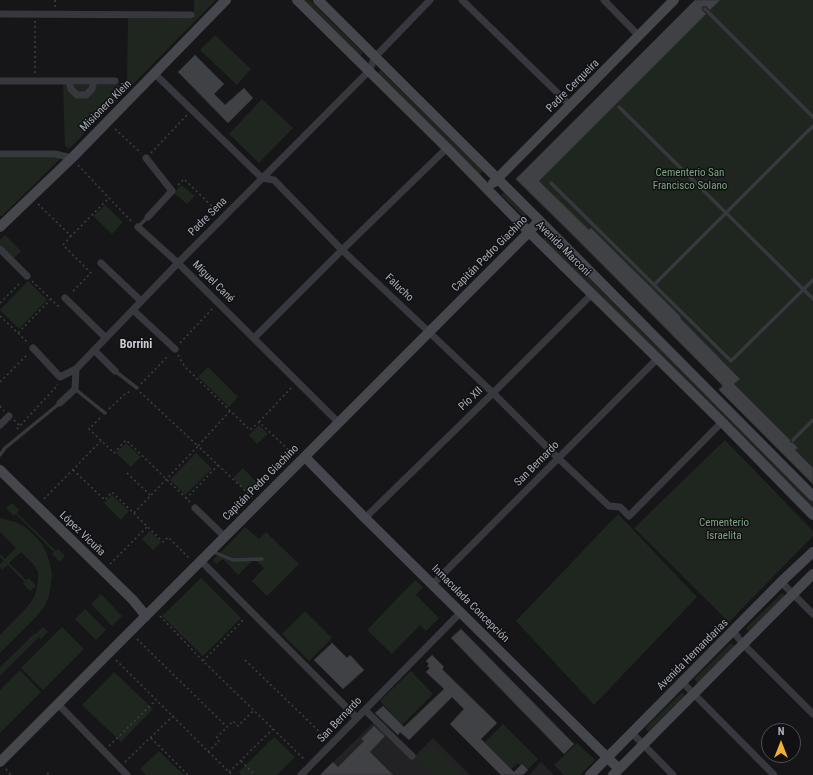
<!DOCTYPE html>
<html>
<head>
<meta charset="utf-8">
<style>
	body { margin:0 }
	#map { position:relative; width:813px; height:775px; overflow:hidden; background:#161618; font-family:"Roboto Condensed",sans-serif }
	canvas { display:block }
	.north { position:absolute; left:761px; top:723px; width:40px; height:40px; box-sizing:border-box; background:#111113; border:1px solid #4d4f55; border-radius:50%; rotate:0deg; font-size:11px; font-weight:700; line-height:16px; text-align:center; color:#a8adb8 }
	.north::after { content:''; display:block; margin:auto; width:14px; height:18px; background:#f2b134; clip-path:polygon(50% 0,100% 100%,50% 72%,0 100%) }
</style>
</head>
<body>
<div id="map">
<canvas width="813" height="775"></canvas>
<div class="north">N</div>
</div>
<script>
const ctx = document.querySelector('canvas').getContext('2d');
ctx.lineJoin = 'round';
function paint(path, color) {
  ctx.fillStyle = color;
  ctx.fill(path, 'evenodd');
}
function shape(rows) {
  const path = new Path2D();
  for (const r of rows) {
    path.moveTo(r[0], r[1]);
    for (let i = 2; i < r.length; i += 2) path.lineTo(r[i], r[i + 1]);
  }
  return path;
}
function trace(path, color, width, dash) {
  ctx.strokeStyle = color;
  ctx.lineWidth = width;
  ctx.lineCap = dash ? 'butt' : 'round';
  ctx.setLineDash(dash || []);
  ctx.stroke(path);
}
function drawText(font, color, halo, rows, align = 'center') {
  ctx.font = font + ' "Roboto Condensed",sans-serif';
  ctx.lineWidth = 3;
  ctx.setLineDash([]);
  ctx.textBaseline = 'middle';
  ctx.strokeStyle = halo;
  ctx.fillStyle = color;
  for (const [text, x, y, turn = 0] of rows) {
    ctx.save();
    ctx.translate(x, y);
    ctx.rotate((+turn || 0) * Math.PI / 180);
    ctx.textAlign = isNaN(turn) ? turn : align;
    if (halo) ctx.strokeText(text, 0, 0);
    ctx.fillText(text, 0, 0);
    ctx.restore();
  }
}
const built = shape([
	[375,721,413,758,433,738,470,775,320,775],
	[541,762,554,775,529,775]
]);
const green = shape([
	[194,0,216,0,69,149,65,146,63,85,121,85,127,81,128,18,194,19],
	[303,0,310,0,363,53,360,56],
	[695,0,813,0,813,485,718,389,722,384,515,179],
	[215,35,251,69,237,85,200,50],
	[381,70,483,171,479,175,377,73],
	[262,99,293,128,259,163,229,134],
	[0,158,61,158,2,216,0,216],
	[181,185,195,196,187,204,174,193],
	[505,191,528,213,524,217,501,195],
	[105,205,123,222,112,234,93,216],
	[5,235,21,251,14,258,0,244,0,240],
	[547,235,813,501,813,508,543,239],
	[28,281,47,300,19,329,0,310],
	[208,367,238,397,229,407,198,377],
	[259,425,268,434,257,444,249,435],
	[725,440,813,531,813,536,729,622,634,528],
	[126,443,141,457,131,467,116,453],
	[196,453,212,469,185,495,170,480],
	[243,468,259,485,249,494,233,478],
	[112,495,129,511,121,520,104,503],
	[12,503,19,510,17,513,56,551,58,549,65,556,60,562,52,554,54,552,16,514,14,516,6,508],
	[618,514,697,597,594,705,516,621],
	[0,518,15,522,25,527,34,535,42,544,46,552,50,564,52,574,51,584,49,596,44,607,36,617,0,653,0,635,25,609,31,602,35,595,38,581,38,572,34,565,21,552,9,563,26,580,29,578,36,586,30,591,23,584,25,582,8,565,2,570,0,567,0,564,4,561,0,557,0,554,5,559,16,548,0,532],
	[245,527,259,539,266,532,299,564,267,596,252,581,264,568,254,559,238,575,223,559,216,564,213,560],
	[150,531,161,542,153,550,142,539],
	[201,578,241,618,203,656,162,616],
	[415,580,423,587,416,595,439,618,426,631,420,625,392,654,367,630],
	[782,593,787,597,750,633,746,628],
	[101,594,122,616,112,626,91,604],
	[85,609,106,630,96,640,75,619],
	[305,611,332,638,309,661,282,634],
	[43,627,48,632,41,639,39,637,0,676,0,667,35,633,36,634],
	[62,627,84,649,43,690,21,668],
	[731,643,735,647,698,683,694,679],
	[20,670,41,692,0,733,0,690],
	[411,671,433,694,402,725,380,701],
	[114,672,153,709,121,742,82,705],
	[682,692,686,696,649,732,645,728],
	[503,724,538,759,526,771,518,763,510,770,484,743],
	[274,737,295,757,277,775,241,775,239,772],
	[577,743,595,760,580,775,564,775,554,765],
	[433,744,461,773,459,775,431,775,416,759],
	[159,751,184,775,146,775,140,769]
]);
const building = shape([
	[695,0,720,0,710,10,706,6,702,7,702,10,706,14,539,181,589,230,591,228,681,317,680,318,740,379,734,384,790,440,790,442,793,443,798,448,795,450,813,468,813,484,719,390,723,386,571,233,516,179,695,0],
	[195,55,224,84,214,94,225,105,244,88,253,98,228,123,178,72,195,55],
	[461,629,574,744,564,754,451,638,461,629],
	[332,643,347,658,350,655,364,670,343,689,314,660,332,643],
	[432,655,444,667,442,669,497,723,481,739,514,772,522,764,528,770,523,775,501,775,450,724,464,709,452,697,409,740,400,732,398,735,375,713,383,706,404,727,444,689,426,672,430,668,427,666,429,664,426,661,432,655],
	[374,726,385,736,370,752,393,775,320,775,333,762,338,767,364,741,361,739,374,726]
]);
const path = shape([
	[55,0,55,7],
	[35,21,35,73],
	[115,129,141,153],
	[151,153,187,115],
	[78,165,109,198,132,222],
	[178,185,184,179,218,212],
	[38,204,71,236,109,198],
	[71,236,63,245,91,273,71,293],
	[32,281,58,306,60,304],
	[0,303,21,282],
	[0,316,18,333,51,299],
	[18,333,28,343],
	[180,343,213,308],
	[178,355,185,367,250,430,259,422,293,454],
	[0,382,28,354],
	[141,384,169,355],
	[0,406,4,411],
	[109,409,126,393,132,391],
	[230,411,198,446,218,465,252,497],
	[100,418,89,429,114,453,126,440,190,502],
	[14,420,20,426],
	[259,422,292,387],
	[17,429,56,387,57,384],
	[73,470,105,500,112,492,163,542,168,537,189,558],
	[127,473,150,495],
	[44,499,101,441],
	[186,499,218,465],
	[134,513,198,446,140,392],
	[110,564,147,527],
	[160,616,203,661,305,760],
	[137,639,227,727,233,721,238,726,254,710],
	[116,660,232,775],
	[245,660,326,738],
	[203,661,245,618],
	[151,738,188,775],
	[109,746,156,700],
	[208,752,219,741,216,738,227,727],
	[241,761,255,775],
	[125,762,173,716],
	[6,769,11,775],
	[229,772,273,729],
	[47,773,50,775]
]);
const lane = shape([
	[705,9,813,117],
	[619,107,813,299],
	[551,183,731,361,813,280],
	[138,227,148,217],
	[654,285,813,126],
	[115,371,137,388],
	[75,389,105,413],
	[793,440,813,420],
	[0,455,5,448,60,403],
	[213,550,216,553,233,560,262,559]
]);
const street = shape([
	[462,0,570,105],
	[604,0,639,36],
	[0,14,191,15],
	[155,74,262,178,274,180,342,250,429,332,493,393,558,458,609,506,620,507,629,516,722,422],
	[0,81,115,81],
	[69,81,71,89,77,95,86,95,92,89,94,81],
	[0,154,55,154,72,158],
	[146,158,172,191,148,217],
	[138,227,178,263,339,423],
	[0,249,27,276],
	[101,263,141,301],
	[65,298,106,338],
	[133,310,175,349],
	[254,338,342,250,447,148],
	[33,348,60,377,76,369],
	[94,350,115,371],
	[60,403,75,389,76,369,178,263,369,71,375,57,430,0],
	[0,425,9,416],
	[195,508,225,537],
	[365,518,493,393,592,294],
	[201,561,357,718],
	[781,582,813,614],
	[433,584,657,359],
	[733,631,743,644,813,714],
	[682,682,774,775],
	[58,704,127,775],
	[365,710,412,756],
	[632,733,673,775],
	[301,775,461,612]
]);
const secondary = shape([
	[297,0,447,148,529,232,722,422,813,515],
	[318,0,539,220,813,496],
	[493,183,674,0],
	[0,227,72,158,226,0],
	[305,457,365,518,619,769],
	[0,470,133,600,146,616],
	[0,762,529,232,539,220],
	[590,775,781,582,813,552],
	[613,775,813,574]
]);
const streetNames = [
	["Padre Cerqueira",573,86,-45],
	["Misionero Klein",106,106,-45],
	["Padre Sena",208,217,-45],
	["Avenida Marconi",563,249,45],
	["Capitán Pedro Giachino",490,254,-45],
	["Miguel Cané",213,282,45],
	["Falucho",399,288,43],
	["Pío XII",471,399,-44],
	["San Bernardo",537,464,-45],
	["Capitán Pedro Giachino",261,483,-45],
	["López Vicuña",82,534,44],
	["Inmaculada Concepción",470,604,45],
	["Avenida Hernandarias",693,655,-45],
	["San Bernardo",340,720,-46]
];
const parkNames = [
	["Cementerio San",690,173],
	["Francisco Solano",690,186],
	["Cementerio",724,523],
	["Israelita",724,536]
];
const neighbourhoodNames = [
	["Borrini",136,345]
];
paint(built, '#222225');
paint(green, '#1e261f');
paint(building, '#404145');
trace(building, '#303034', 1);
trace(path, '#3d3f44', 1.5, [2, 3]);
trace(lane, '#37383d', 3.5);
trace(street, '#37383d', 7);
trace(secondary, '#45474d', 10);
drawText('11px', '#a8adb8', '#111113', streetNames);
drawText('11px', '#7fa381', '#111113', parkNames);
drawText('bold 12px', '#c9ccd4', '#111113', neighbourhoodNames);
</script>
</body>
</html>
